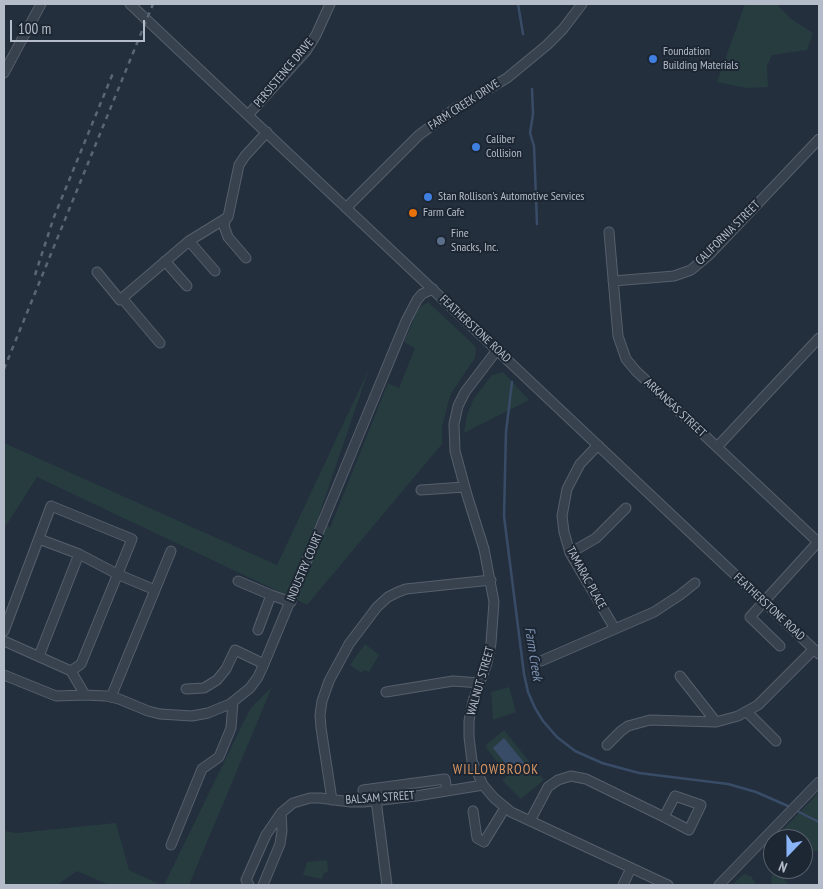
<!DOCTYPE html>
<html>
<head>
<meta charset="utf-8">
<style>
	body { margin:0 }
	#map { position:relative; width:823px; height:889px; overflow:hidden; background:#242f3e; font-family:"PT Sans Narrow",sans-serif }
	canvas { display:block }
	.frame { position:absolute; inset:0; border:5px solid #b4bcc9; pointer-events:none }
	.north { position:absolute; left:763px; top:829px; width:50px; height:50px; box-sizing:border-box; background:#1d2633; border:1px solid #59626f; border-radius:50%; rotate:202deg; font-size:14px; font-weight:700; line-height:20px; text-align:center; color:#b4bcc9 }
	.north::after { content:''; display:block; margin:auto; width:18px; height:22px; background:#8ab4f8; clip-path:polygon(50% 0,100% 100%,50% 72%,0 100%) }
	.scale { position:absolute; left:10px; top:20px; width:135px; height:22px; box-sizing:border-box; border:2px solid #b4bcc9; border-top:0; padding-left:6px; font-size:15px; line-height:18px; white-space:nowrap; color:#b4bcc9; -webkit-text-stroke:4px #1d2633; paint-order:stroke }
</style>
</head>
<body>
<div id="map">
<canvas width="823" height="889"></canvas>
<div class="frame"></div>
<div class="north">N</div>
<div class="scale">100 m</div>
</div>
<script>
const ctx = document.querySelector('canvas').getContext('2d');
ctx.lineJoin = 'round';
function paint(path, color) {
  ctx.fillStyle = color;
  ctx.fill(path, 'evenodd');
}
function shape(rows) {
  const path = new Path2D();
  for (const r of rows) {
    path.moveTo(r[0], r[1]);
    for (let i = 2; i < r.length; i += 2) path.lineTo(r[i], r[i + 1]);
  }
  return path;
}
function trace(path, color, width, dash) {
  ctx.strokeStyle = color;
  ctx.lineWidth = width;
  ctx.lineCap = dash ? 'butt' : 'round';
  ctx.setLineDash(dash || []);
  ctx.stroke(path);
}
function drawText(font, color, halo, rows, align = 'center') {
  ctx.font = font + ' "PT Sans Narrow",sans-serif';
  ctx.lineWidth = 4;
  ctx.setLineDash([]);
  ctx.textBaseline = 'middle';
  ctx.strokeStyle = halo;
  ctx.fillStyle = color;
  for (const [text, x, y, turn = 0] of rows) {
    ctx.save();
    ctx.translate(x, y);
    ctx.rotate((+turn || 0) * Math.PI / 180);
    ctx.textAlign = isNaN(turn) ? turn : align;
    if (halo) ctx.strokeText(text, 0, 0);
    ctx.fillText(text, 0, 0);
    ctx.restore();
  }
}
const green = shape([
	[745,4,777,4,790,18,813,33,807,50,772,55,767,66,768,87,747,88,717,82],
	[428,302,475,346,476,349,475,358,452,392,448,403,442,427,442,444,307,605,37,477,4,529,4,443,277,565,369,369,319,515,330,528,388,383,399,388,415,348,404,342,416,314,420,307],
	[503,372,529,400,464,433,467,415,474,398,492,375],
	[365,644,379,655,369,672,364,670,362,673,350,665],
	[272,687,189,885,164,885,250,709],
	[509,687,516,712,493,720,491,692],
	[504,730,544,780,521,799,502,780,508,775,487,749,486,745],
	[819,792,819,851,803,852,803,839,774,839],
	[116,823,129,870,161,885,109,885,77,871,57,885,4,885,4,831,17,833],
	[327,860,328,872,324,873,322,879,303,875,307,862],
	[776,873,784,879,789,885,771,885,772,875],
	[744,874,751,876,756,885,732,885]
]);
const water = shape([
	[504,738,526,765,514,774,493,748]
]);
const stream = shape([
	[518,4,523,34],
	[532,89,533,114,530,133,534,146,537,224],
	[512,382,506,432,504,516,524,674,528,692,535,708,543,721,557,737,575,751,602,763,639,773,728,784,756,792,788,806],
	[799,812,819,822]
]);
const minor = shape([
	[130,4,819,654],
	[4,73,41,4],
	[248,115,306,51,316,35,330,4],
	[346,208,419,135,453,110,507,78,547,45,563,29,582,4],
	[226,218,224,226,228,237,246,258],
	[609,232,618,336,626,359,636,371,819,543],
	[189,241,215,271],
	[165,261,187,286],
	[97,272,120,300,189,241,228,217,239,165,245,156,267,132],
	[613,281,674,276,691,270,710,254,819,139],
	[122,298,160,343],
	[497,350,465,392,458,406,454,424,455,451,467,495,484,549,494,602,491,643,487,663,473,701,469,721,469,737,472,761,483,785,494,798,511,812,668,885],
	[598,445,580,464,567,489,562,516,564,532,570,553,615,629],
	[717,447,819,338],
	[421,490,464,487],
	[39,539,79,554,117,574,155,590],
	[570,553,596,538,626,508],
	[238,581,271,595],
	[258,630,271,595,291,602],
	[4,631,51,506,132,539,81,664,71,671],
	[4,641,71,671,85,695,56,696,4,675],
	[780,646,750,617,819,541],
	[39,656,79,554],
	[541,661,654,612,680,595,695,583],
	[680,676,716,722],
	[186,689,204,688,217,680,226,669,235,650,264,664],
	[386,692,453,681,480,683],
	[85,695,106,696,119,699,148,711,160,714,192,716,208,713,230,704,250,688,258,677,264,664,406,321,417,300,422,294,433,289],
	[111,697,171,551],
	[747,712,776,741],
	[607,745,621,731,628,726,650,720,716,722,738,716,758,705,814,649],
	[675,796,701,805,689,830,664,817,675,796],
	[332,800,321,728,320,715,322,701,329,681,349,644,377,607,388,597,398,592,406,589,491,580],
	[376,800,387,885],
	[364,802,363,790,445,779,447,791],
	[473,811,477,838,484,842,505,808],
	[281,813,293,803,310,798,320,798,351,802,364,802,416,796,483,785],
	[530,821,548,787,558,780,571,776,586,779,664,817],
	[171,845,202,769,219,757,231,728,233,702],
	[249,885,246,880,266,835,281,813,282,831,280,844,263,885],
	[623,885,631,868],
	[719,885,819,782]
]);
const rail = shape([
	[35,275,54,217,113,73],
	[4,369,153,4]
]);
const markers = [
	[653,59,5,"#3f7fe0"],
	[476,147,5,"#3f7fe0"],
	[428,197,5,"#3f7fe0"],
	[413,213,5,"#e8710a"],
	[441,241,5,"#5c6f8a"]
];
const poiNames = [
	["Foundation",663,52],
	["Building Materials",663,66],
	["Caliber",486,140],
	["Collision",486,154],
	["Stan Rollison's Automotive Services",438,197],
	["Farm Cafe",423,213],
	["Fine",451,234],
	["Snacks, Inc.",451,248]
];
const streetNames = [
	["PERSISTENCE DRIVE",284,73,-50],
	["FARM CREEK DRIVE",464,105,-33],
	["CALIFORNIA STREET",728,233,-45],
	["FEATHERSTONE ROAD",475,329,43],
	["ARKANSAS STREET",675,408,43],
	["INDUSTRY COURT",305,567,-67],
	["TAMARAC PLACE",586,578,61],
	["FEATHERSTONE ROAD",769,607,43],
	["WALNUT STREET",481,681,-74],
	["BALSAM STREET",380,798,-4]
];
const waterNames = [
	["Farm Creek",533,654,81]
];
const neighbourhoodNames = [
	["WILLOWBROOK",496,770]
];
paint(green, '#263c3f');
paint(water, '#394c67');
trace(stream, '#394c67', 2.5);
trace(minor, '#565f6c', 11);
trace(minor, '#38414e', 9);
trace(rail, '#5a6575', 2.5, [5, 5]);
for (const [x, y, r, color] of markers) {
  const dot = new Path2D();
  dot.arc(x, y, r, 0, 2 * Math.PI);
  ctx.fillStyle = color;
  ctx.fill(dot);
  trace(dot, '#1d2633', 2);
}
drawText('12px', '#b4bcc9', '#1d2633', poiNames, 'left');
drawText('12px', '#b4bcc9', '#1d2633', streetNames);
drawText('italic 14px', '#7c92b1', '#1d2633', waterNames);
ctx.letterSpacing = '1px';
drawText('14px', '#d59563', '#1d2633', neighbourhoodNames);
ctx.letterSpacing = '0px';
</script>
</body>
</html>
